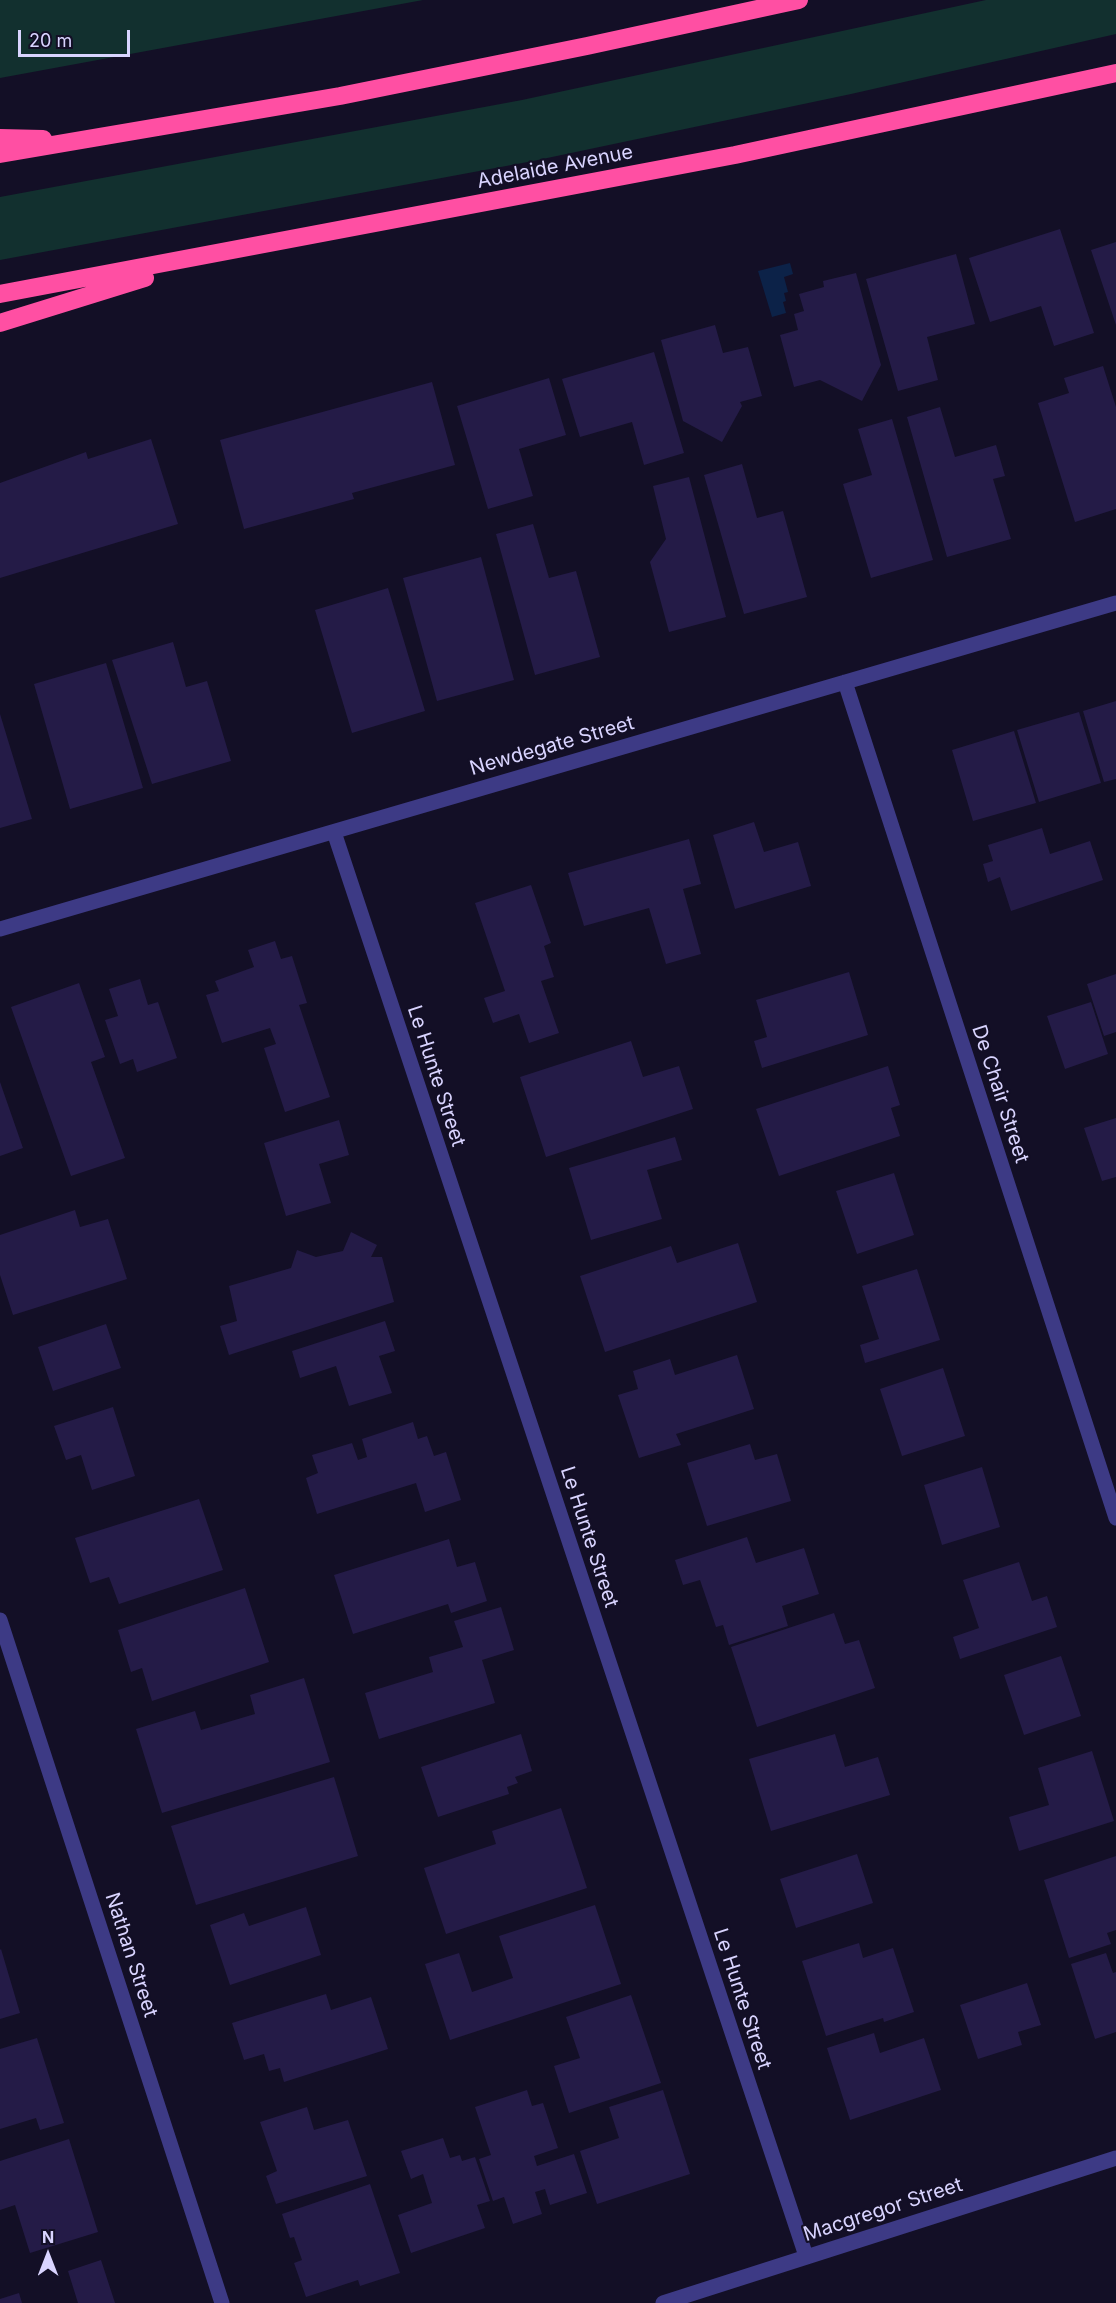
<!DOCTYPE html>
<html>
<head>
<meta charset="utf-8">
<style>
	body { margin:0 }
	#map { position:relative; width:1116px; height:2303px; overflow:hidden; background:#130f26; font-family:Inter,sans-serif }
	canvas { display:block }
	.north { position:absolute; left:18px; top:2225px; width:60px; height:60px; -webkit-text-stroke:4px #130f26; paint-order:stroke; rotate:0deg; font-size:16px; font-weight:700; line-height:24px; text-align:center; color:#d9d4ff }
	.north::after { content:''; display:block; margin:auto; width:21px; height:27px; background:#d9d4ff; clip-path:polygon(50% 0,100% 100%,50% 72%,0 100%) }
	.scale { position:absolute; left:18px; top:30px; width:112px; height:27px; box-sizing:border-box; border:3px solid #d9d4ff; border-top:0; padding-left:8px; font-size:18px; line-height:21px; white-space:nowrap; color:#d9d4ff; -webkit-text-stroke:4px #130f26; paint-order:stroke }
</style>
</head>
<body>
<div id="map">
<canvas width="1116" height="2303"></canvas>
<div class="north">N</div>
<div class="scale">20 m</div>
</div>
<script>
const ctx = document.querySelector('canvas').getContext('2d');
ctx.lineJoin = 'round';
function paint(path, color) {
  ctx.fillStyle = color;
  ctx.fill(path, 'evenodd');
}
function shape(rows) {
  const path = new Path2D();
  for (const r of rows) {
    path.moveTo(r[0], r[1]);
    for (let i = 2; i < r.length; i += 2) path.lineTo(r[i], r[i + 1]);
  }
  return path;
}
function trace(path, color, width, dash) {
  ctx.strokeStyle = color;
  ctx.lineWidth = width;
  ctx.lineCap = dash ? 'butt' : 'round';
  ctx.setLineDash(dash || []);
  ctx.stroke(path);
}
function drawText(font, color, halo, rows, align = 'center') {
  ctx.font = font + ' Inter,sans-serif';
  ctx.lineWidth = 4.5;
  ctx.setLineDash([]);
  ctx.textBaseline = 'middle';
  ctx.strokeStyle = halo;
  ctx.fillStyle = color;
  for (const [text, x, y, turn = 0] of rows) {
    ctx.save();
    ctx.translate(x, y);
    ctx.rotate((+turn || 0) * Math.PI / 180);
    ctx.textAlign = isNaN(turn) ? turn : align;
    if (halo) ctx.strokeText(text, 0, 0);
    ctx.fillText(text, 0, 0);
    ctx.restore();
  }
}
const green = shape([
	[0,0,423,0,0,78],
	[986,0,1116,0,1116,34,851,94,533,161,0,260,0,197,522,100]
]);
const water = shape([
	[790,263,793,274,784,277,788,292,784,293,786,301,783,302,786,313,772,317,758,271]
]);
const building = shape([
	[1060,229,1094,333,1054,346,1041,306,990,322,969,258],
	[1116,242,1116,325,1091,250],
	[956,254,975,324,927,337,938,380,898,391,866,279],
	[856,273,881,365,862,401,820,380,794,387,780,335,798,330,794,314,804,311,799,294,824,287,823,281],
	[715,325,723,353,748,347,762,396,740,402,742,406,722,442,683,421,661,340],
	[654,352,684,453,644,465,632,422,580,437,562,379],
	[1103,366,1116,407,1116,509,1075,522,1038,403,1069,393,1064,378],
	[549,378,566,435,519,449,533,496,488,509,457,406],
	[432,382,455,465,352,493,354,499,244,529,220,440],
	[940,407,955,457,996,445,1005,476,993,479,1011,539,947,557,907,417],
	[892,419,933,560,871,578,843,484,872,475,858,429],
	[151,439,178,524,0,578,0,483,86,452,88,459],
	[742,464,757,518,783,511,807,597,744,614,704,475],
	[689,477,726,617,669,632,650,562,666,539,653,486],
	[533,524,549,578,576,571,600,657,535,675,496,534],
	[481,557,514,680,437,701,403,578],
	[388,588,425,711,352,733,315,610],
	[173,642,186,687,207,681,231,761,152,784,112,660],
	[106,663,143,788,70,809,34,684],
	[1116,701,1116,779,1104,782,1083,711],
	[1079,712,1101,783,1039,802,1017,730],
	[0,714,32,819,0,828],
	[1014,731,1036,803,973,821,952,750],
	[754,822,764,852,798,842,811,886,735,909,713,835],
	[1042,828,1050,854,1090,841,1103,880,1011,911,1000,877,988,882,983,864,993,861,988,845],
	[689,839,701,884,683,889,701,954,666,964,649,908,584,926,568,873],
	[531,885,551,943,544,946,554,977,541,981,559,1033,529,1043,519,1014,493,1023,484,998,505,991,475,903],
	[275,941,281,959,292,956,307,1003,299,1005,330,1097,285,1112,264,1048,276,1044,270,1028,222,1043,206,995,219,991,215,981,254,967,248,950],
	[849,972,868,1035,762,1068,754,1041,767,1037,756,1000],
	[1116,974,1116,1032,1104,1036,1087,984],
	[140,979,148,1005,158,1002,177,1058,137,1072,133,1059,120,1064,105,1020,118,1016,109,989],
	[79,983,105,1057,91,1062,125,1158,71,1176,11,1007],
	[1091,1002,1108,1054,1065,1069,1047,1016],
	[631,1041,643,1077,679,1066,693,1109,546,1157,520,1077],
	[888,1066,900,1105,891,1108,900,1136,779,1176,756,1109],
	[0,1082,23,1148,0,1156],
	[1116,1118,1116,1177,1102,1181,1084,1128],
	[339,1120,349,1155,319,1164,331,1203,286,1216,264,1143],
	[675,1137,682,1160,647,1170,662,1219,591,1240,569,1168],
	[894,1173,914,1235,857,1254,836,1191],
	[75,1210,80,1227,108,1219,127,1279,13,1315,0,1275,0,1235],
	[351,1232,377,1245,371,1257,382,1257,394,1302,229,1355,220,1326,237,1321,229,1286,291,1268,297,1250,316,1257,343,1251],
	[738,1243,757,1302,605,1352,580,1276,671,1246,677,1263],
	[917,1269,940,1340,865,1363,860,1345,879,1339,862,1286],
	[385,1321,395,1351,379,1356,392,1393,349,1406,336,1366,300,1378,292,1351],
	[106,1324,121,1368,53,1391,38,1347],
	[737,1355,754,1409,676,1434,681,1445,639,1458,618,1395,638,1389,633,1371,670,1359,675,1375],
	[943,1368,965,1436,902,1456,880,1389],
	[113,1407,135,1476,92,1490,81,1455,66,1460,54,1426],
	[413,1422,418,1439,427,1436,434,1456,446,1452,461,1500,425,1512,416,1483,317,1514,306,1478,318,1473,312,1455,352,1443,358,1460,367,1457,362,1439],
	[750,1444,755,1460,777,1454,791,1501,707,1526,687,1463],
	[982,1467,1000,1527,942,1545,924,1485],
	[199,1499,223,1570,119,1604,109,1577,90,1583,75,1538],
	[747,1537,756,1563,804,1548,819,1594,782,1606,788,1626,729,1645,723,1625,716,1627,700,1580,683,1585,675,1560],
	[449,1539,457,1567,475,1562,487,1601,451,1613,448,1604,353,1634,334,1575],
	[1019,1562,1032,1601,1047,1596,1057,1627,960,1659,953,1637,979,1628,963,1580],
	[245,1588,269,1662,152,1701,142,1668,131,1672,118,1630],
	[501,1607,514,1650,482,1660,495,1703,379,1739,365,1693,433,1672,429,1657,463,1647,454,1621],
	[834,1613,845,1644,859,1640,875,1688,757,1727,731,1647],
	[1061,1656,1081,1716,1024,1735,1004,1675],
	[304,1678,330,1762,162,1813,136,1729,195,1711,201,1730,255,1714,250,1695],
	[521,1734,532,1771,515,1777,518,1783,507,1787,509,1794,438,1817,421,1767],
	[835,1734,845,1767,878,1757,890,1795,771,1831,749,1759],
	[1092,1751,1114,1821,1019,1851,1009,1817,1049,1805,1038,1768],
	[334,1777,358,1856,196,1905,171,1826],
	[561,1808,587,1888,446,1934,424,1868,496,1844,492,1831],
	[857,1854,873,1903,796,1928,780,1879],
	[1116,1856,1116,1930,1107,1933,1111,1944,1069,1958,1044,1880],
	[595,1905,621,1984,450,2040,425,1964,459,1953,472,1992,513,1978,499,1936],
	[306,1907,321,1955,230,1985,210,1925,244,1913,249,1926],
	[859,1943,863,1958,893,1948,914,2012,884,2022,883,2018,826,2036,802,1961],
	[1,1949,20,2013,0,2019,0,1950],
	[1106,1953,1113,1973,1116,1972,1116,2032,1095,2039,1071,1964],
	[1027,1983,1041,2025,1018,2032,1022,2045,978,2059,960,2005],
	[326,1994,331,2010,371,1997,388,2049,284,2082,280,2068,269,2071,264,2054,244,2060,232,2023],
	[631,1995,661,2083,569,2113,554,2066,580,2058,566,2017],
	[874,2033,880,2053,924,2038,941,2090,850,2120,827,2048],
	[37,2038,64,2123,40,2130,36,2118,0,2129,0,2049],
	[527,2090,532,2106,543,2103,558,2148,534,2156,537,2166,574,2154,587,2193,550,2205,545,2189,535,2192,542,2214,513,2224,504,2197,493,2201,479,2159,491,2155,475,2107],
	[663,2090,690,2174,597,2204,580,2151,619,2138,609,2107],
	[307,2107,314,2130,348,2120,367,2176,276,2204,266,2176,277,2171,260,2122],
	[443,2138,450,2158,460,2155,462,2161,475,2157,490,2201,477,2205,485,2228,411,2253,398,2215,432,2203,423,2174,411,2179,401,2151],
	[69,2139,98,2232,30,2253,15,2205,0,2210,0,2161],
	[370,2184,400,2273,360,2286,358,2280,306,2297,294,2263,302,2260,294,2237,290,2238,282,2214],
	[101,2260,115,2303,78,2303,68,2271],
	[19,2293,22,2303,0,2303,0,2299]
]);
const minor = shape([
	[845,682,1116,1518],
	[334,832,806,2256],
	[0,929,1116,603],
	[0,1620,222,2303],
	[663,2303,1116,2158]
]);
const highway = shape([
	[0,138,43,139],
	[0,154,340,96,587,46,799,0],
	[0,294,735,155,1116,73],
	[0,323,145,278]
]);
const streetNames = [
	["Adelaide Avenue",555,167,-11],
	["Newdegate Street",552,746,-16],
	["Le Hunte Street",436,1076,72],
	["De Chair Street",1000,1094,72],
	["Le Hunte Street",589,1537,72],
	["Nathan Street",131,1955,72],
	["Le Hunte Street",742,1999,72],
	["Macgregor Street",883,2210,-18]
];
paint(green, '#12302f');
paint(water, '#0c2248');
paint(building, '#241b47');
trace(minor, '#3d3a85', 15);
trace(highway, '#ff4fa3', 18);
drawText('20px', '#d9d4ff', '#130f26', streetNames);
</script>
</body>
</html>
